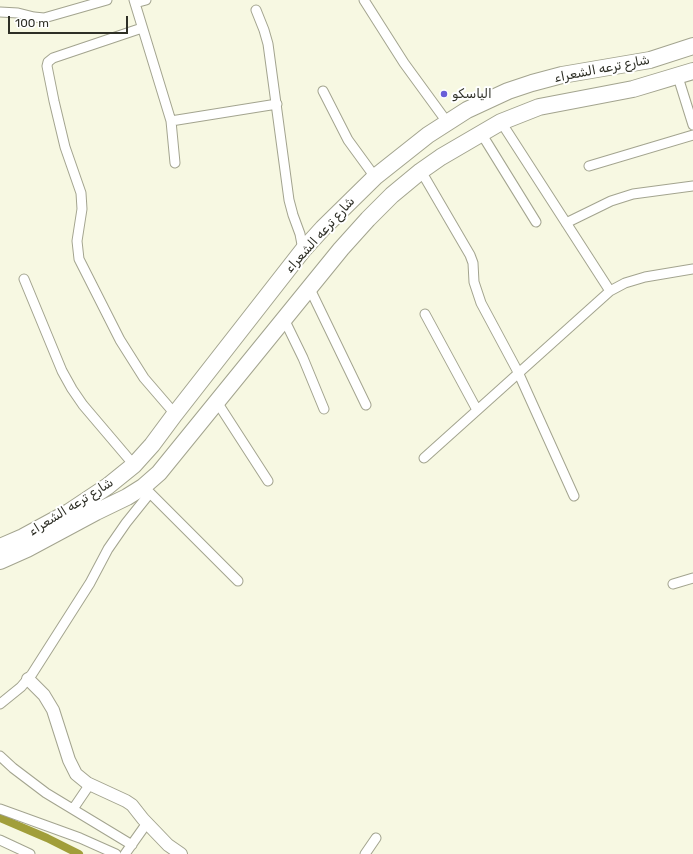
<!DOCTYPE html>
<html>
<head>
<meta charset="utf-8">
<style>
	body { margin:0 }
	#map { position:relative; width:693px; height:854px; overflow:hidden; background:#f7f8e2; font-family:Rubik,sans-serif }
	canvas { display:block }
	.scale { position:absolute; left:8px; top:16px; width:120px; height:18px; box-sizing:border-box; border:2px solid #2e2f26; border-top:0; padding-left:5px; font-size:12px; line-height:14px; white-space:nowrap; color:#2e2f26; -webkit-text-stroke:3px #fff; paint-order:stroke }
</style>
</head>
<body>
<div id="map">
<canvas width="693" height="854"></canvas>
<div class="scale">100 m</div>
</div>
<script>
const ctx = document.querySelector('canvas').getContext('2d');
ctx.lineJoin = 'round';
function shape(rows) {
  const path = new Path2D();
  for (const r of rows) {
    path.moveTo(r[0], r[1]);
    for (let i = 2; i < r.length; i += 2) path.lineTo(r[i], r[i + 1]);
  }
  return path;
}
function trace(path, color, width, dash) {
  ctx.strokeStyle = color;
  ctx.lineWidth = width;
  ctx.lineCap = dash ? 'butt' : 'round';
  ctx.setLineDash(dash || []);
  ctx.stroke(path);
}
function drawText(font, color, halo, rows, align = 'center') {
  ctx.font = font + ' Rubik,Cairo,sans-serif';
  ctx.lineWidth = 4;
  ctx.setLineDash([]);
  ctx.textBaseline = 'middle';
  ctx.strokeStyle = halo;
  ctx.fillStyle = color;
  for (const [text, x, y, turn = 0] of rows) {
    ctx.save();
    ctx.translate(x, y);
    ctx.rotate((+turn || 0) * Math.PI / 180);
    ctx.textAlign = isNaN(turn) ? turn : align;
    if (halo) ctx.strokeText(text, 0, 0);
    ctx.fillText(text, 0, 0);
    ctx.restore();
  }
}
const canal = shape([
	[0,818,47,838,79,854]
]);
const street = shape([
	[134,0,171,121,175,163],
	[364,0,404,63,447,122],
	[135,3,146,0],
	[256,10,264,30,268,44,289,200,293,215,300,234,303,250],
	[0,12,18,13,34,17,44,18,107,0],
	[142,28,53,58,48,62,47,66,54,101,65,147,81,193,82,209,77,241,79,259,120,340,144,378,175,414],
	[678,77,693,125],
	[323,91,348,140,375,177],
	[171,121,277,104],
	[501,122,610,291],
	[481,133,536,222],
	[589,166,693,135],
	[421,171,470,255,473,263,474,282,481,303,518,372,574,496],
	[566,223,611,201,633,194,693,186],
	[24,279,62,371,72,389,83,405,134,465],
	[309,287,366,405],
	[425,314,477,410],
	[284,319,303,358,324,409],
	[217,402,268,481],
	[424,458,610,291,625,283,645,277,693,269],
	[150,493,238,581],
	[673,584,693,578],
	[0,704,21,687,32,674,90,583,108,549,126,523,150,493,143,487],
	[0,756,13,768,46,793,132,845],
	[0,809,80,838,116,854],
	[73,809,90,784],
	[0,840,30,854],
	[125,854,147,823],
	[365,854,376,838]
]);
const secondary = shape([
	[28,679,44,695,53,710,69,760,76,774,87,783,126,801,132,805,143,819,168,845,181,854]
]);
const highway = shape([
	[0,547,23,537,69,512,108,486,134,465,152,445,175,414,303,250,323,228,375,177,428,135,467,110,508,91,532,83,562,75,650,60,693,46],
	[0,561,27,549,96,512,127,497,143,487,159,473,341,249,368,219,392,195,421,171,441,157,501,122,539,107,633,89,693,71]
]);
const markers = [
	[444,94,4,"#695ed8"]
];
const streetNames = [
	["شارع ترعه الشعراء",602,69,-11],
	["شارع ترعه الشعراء",320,235,-48],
	["شارع ترعه الشعراء",71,507,-32]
];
const poiNames = [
	["الياسكو",452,94]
];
trace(canal, '#a19e3a', 8);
trace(street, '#a3a48f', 11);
trace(secondary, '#a3a48f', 14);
trace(highway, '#a3a48f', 18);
trace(street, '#fff', 9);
trace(secondary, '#fff', 12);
trace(highway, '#fff', 16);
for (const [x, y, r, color] of markers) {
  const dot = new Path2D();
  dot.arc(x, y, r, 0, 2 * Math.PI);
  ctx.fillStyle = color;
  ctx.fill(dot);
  trace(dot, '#fff', 1.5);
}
drawText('13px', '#2e2f26', '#fff', streetNames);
drawText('13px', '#2e2f26', '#fff', poiNames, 'left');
</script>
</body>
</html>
